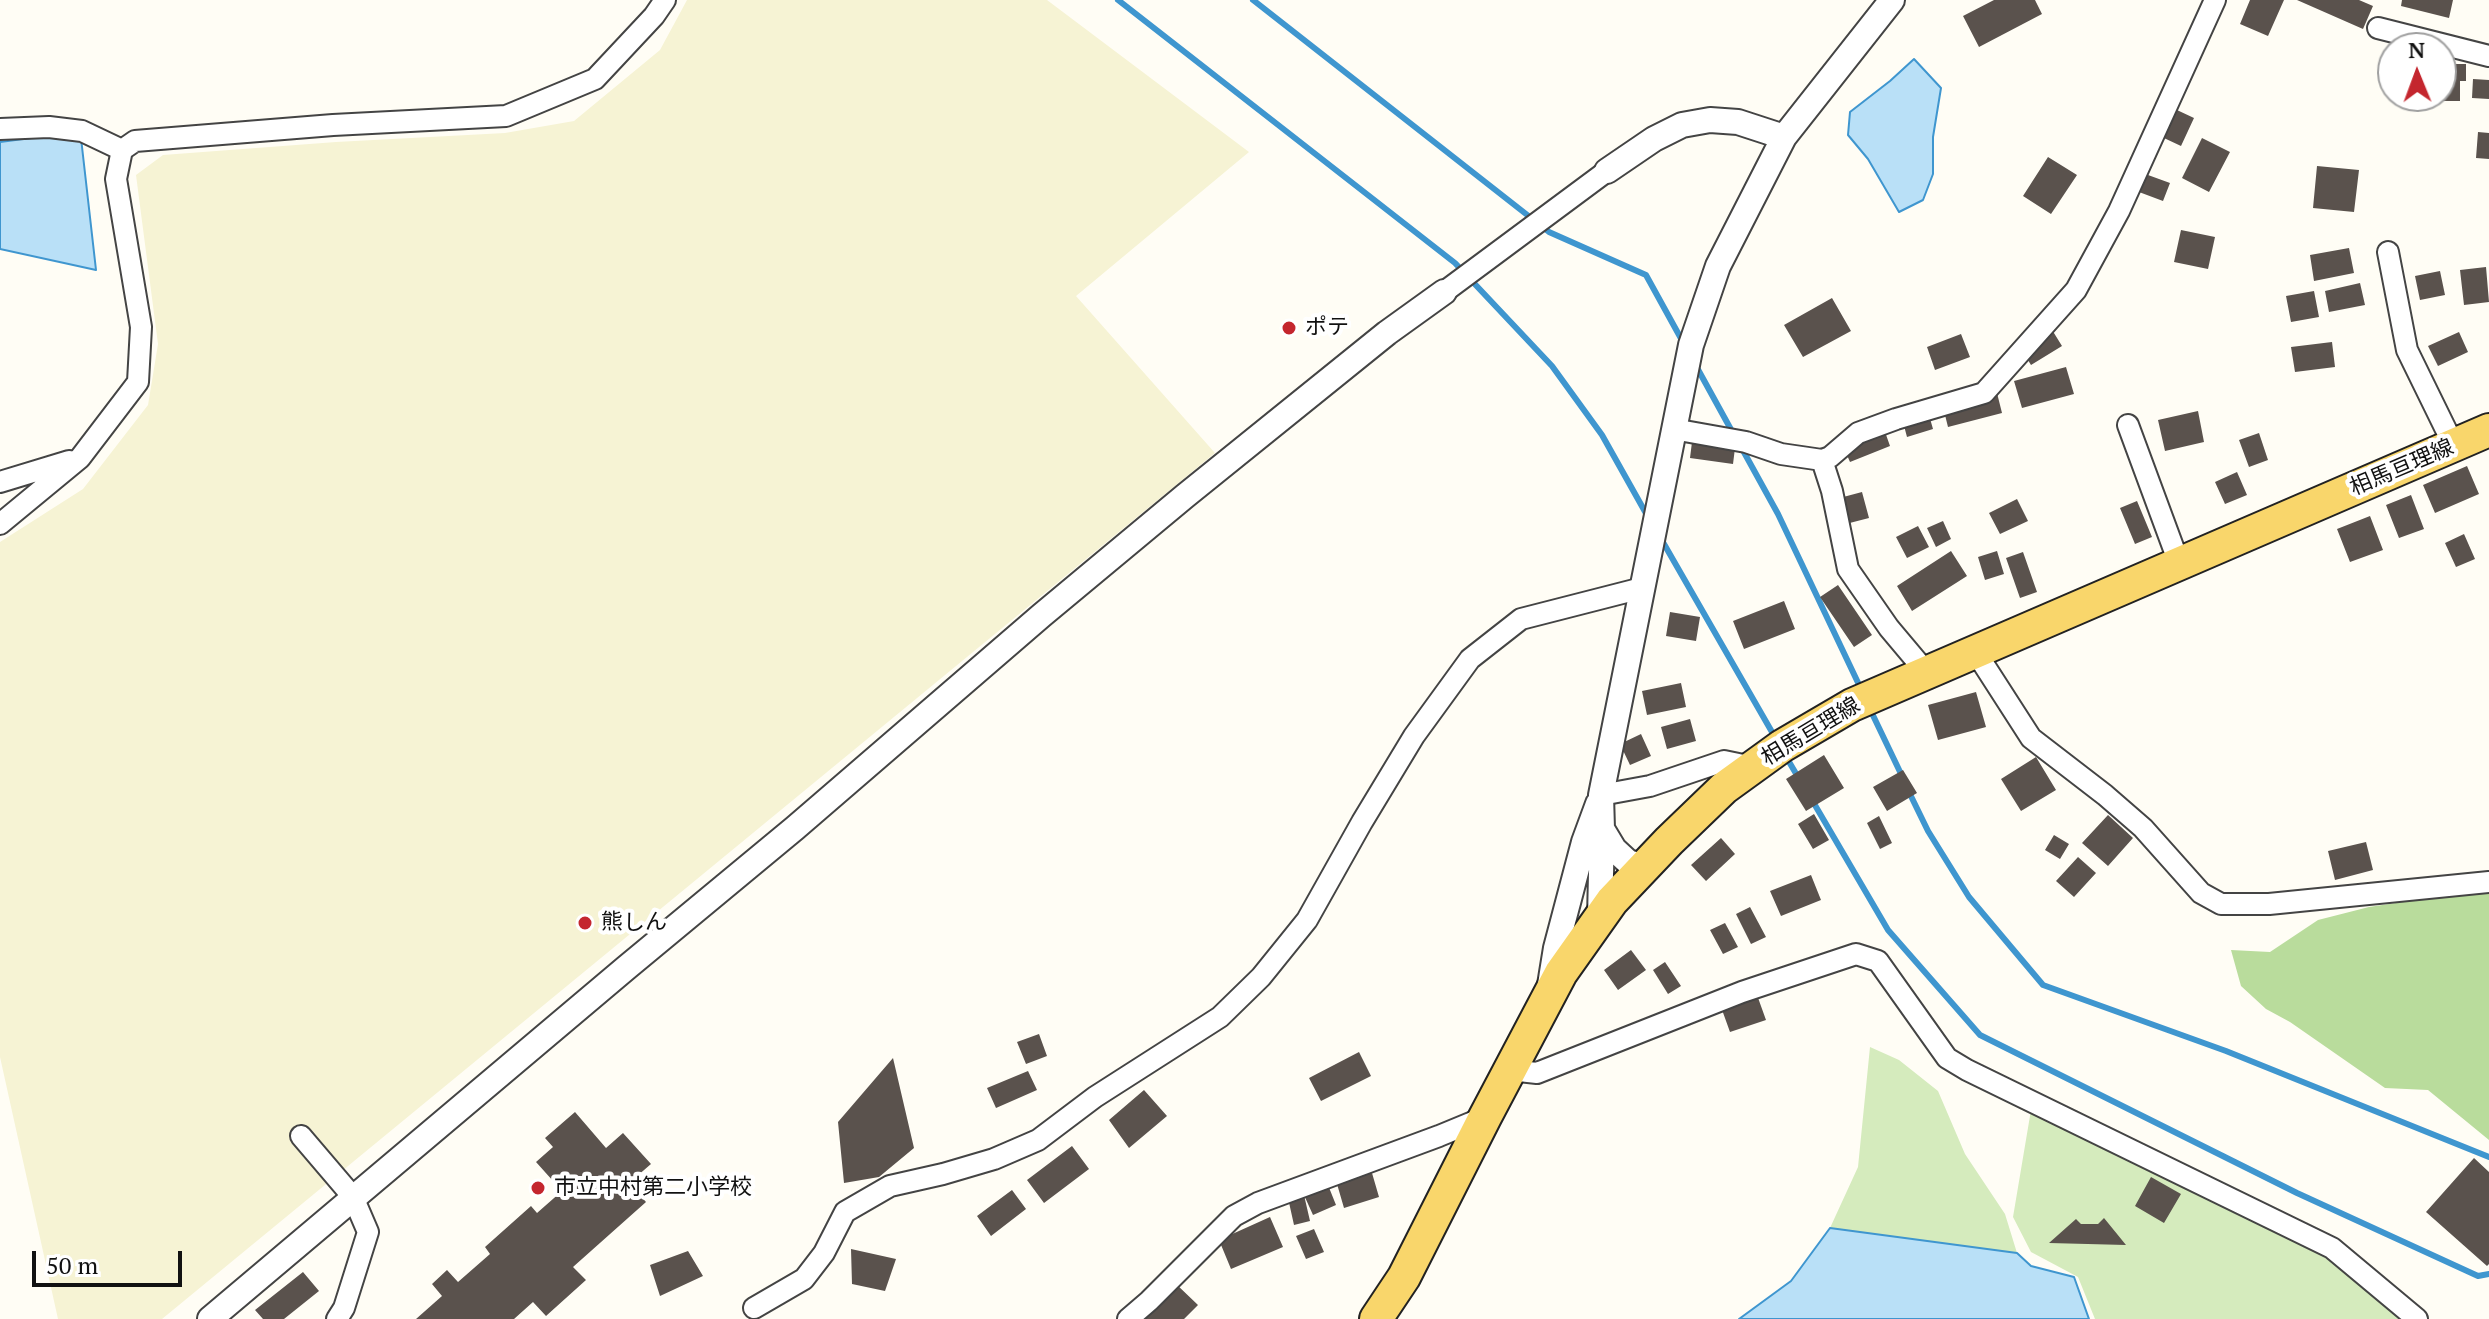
<!DOCTYPE html>
<html>
<head>
<meta charset="utf-8">
<style>
	body { margin:0 }
	#map { position:relative; width:2489px; height:1319px; overflow:hidden; background:#fffdf5; font-family:"PT Serif",serif }
	canvas { display:block }
	.north { position:absolute; left:2377px; top:32px; width:80px; height:80px; box-sizing:border-box; background:#fff; border:2px solid #a0a0a0; border-radius:50%; rotate:359deg; font-size:22px; font-weight:700; line-height:32px; text-align:center; color:#111 }
	.north::after { content:''; display:block; margin:auto; width:28px; height:36px; background:#c4262e; clip-path:polygon(50% 0,100% 100%,50% 72%,0 100%) }
	.scale { position:absolute; left:32px; top:1251px; width:150px; height:36px; box-sizing:border-box; border:4px solid #111; border-top:0; padding-left:10px; font-size:24px; line-height:28px; white-space:nowrap; color:#111; -webkit-text-stroke:6px #fff; paint-order:stroke }
</style>
</head>
<body>
<div id="map">
<canvas width="2489" height="1319"></canvas>
<div class="north">N</div>
<div class="scale">50 m</div>
</div>
<script>
const ctx = document.querySelector('canvas').getContext('2d');
ctx.lineJoin = 'round';
function paint(path, color) {
  ctx.fillStyle = color;
  ctx.fill(path, 'evenodd');
}
function shape(rows) {
  const path = new Path2D();
  for (const r of rows) {
    path.moveTo(r[0], r[1]);
    for (let i = 2; i < r.length; i += 2) path.lineTo(r[i], r[i + 1]);
  }
  return path;
}
function trace(path, color, width, dash) {
  ctx.strokeStyle = color;
  ctx.lineWidth = width;
  ctx.lineCap = dash ? 'butt' : 'round';
  ctx.setLineDash(dash || []);
  ctx.stroke(path);
}
function drawText(font, color, halo, rows, align = 'center') {
  ctx.font = font + ' "PT Serif","Noto Sans JP",serif';
  ctx.lineWidth = 8;
  ctx.setLineDash([]);
  ctx.textBaseline = 'middle';
  ctx.strokeStyle = halo;
  ctx.fillStyle = color;
  for (const [text, x, y, turn = 0] of rows) {
    ctx.save();
    ctx.translate(x, y);
    ctx.rotate((+turn || 0) * Math.PI / 180);
    ctx.textAlign = isNaN(turn) ? turn : align;
    if (halo) ctx.strokeText(text, 0, 0);
    ctx.fillText(text, 0, 0);
    ctx.restore();
  }
}
const farmland = shape([
	[687,0,1047,0,1249,152,1076,296,1215,453,162,1319,58,1319,0,1057,0,542,83,489,148,405,158,344,136,175,163,155,336,142,505,133,574,121,660,50]
]);
const green = shape([
	[1870,1047,1899,1060,1938,1091,1965,1154,2005,1214,2017,1253,1830,1228,1858,1167],
	[2031,1110,2330,1258,2402,1319,2095,1319,2078,1277,2031,1252,2013,1217]
]);
const forest = shape([
	[2489,889,2489,1140,2428,1090,2385,1088,2290,1022,2266,1009,2241,986,2231,950,2270,952,2318,920,2369,907]
]);
const water = shape([
	[1914,59,1941,88,1933,137,1933,174,1923,200,1899,212,1868,159,1848,135,1850,112,1890,81,1914,59],
	[31,138,81,138,96,270,0,249,0,142,31,138],
	[1830,1228,2017,1253,2031,1266,2074,1277,2089,1319,1739,1319,1791,1281,1830,1228]
]);
const stream = shape([
	[1118,0,1455,263,1552,366,1602,435,1648,517],
	[1253,0,1549,232,1646,275,1684,344],
	[1695,364,1734,435],
	[1740,445,1778,514,1861,689],
	[1660,537,1776,739],
	[1869,707,1902,776],
	[1785,755,1798,777],
	[1908,790,1928,831,1969,897,2043,985,2226,1051,2489,1157],
	[1812,800,1888,930,1980,1035,2297,1193,2478,1276,2489,1274]
]);
const building = shape([
	[1994,0,2035,0,2042,14,1979,47,1963,16],
	[2250,0,2284,0,2268,36,2240,24],
	[2297,0,2359,0,2373,6,2363,29],
	[2402,0,2453,0,2449,18,2401,6],
	[2441,64,2466,64,2466,81,2460,81,2460,101,2441,101],
	[2473,79,2489,80,2489,99,2472,98],
	[2162,103,2194,118,2181,146,2149,131],
	[2478,132,2489,133,2489,159,2476,158],
	[2202,138,2230,152,2209,192,2182,178],
	[2048,157,2077,175,2051,214,2023,196],
	[2317,166,2359,170,2354,212,2313,208],
	[2137,171,2170,183,2163,201,2131,189],
	[2181,230,2215,237,2208,269,2174,262],
	[2349,248,2354,273,2314,281,2310,255],
	[2486,267,2489,302,2464,305,2460,270],
	[2440,271,2445,295,2420,300,2415,276],
	[2360,283,2365,305,2329,312,2325,291],
	[2314,291,2319,317,2291,322,2286,296],
	[1832,298,1851,331,1803,357,1784,325],
	[2049,325,2062,346,2031,365,2018,344],
	[2459,332,2468,352,2438,366,2428,346],
	[1961,334,1970,357,1935,370,1927,347],
	[2332,342,2335,367,2295,372,2291,347],
	[2066,367,2074,394,2022,408,2014,381],
	[1997,393,2002,413,1948,427,1943,407],
	[2198,411,2204,442,2165,451,2158,420],
	[1929,415,1933,429,1907,437,1903,422],
	[1884,429,1890,446,1850,462,1843,446],
	[2259,433,2268,460,2249,467,2239,440],
	[1692,442,1735,448,1733,464,1690,458],
	[2467,466,2479,494,2435,513,2423,485],
	[2237,472,2247,495,2225,504,2215,482],
	[1862,492,1869,518,1838,526,1832,500],
	[2411,495,2424,529,2399,538,2386,505],
	[2017,499,2028,521,2000,534,1989,513],
	[2137,501,2152,537,2135,544,2120,508],
	[2370,516,2383,550,2350,562,2337,529],
	[1943,521,1951,539,1936,547,1927,528],
	[1918,526,1929,547,1907,558,1896,537],
	[2464,534,2475,559,2456,567,2445,543],
	[1951,551,1967,576,1912,611,1897,586],
	[1997,551,2004,574,1985,580,1978,557],
	[2023,552,2037,592,2020,598,2006,558],
	[1838,585,1872,635,1854,647,1820,597],
	[1784,601,1795,629,1744,649,1733,621],
	[1670,612,1700,617,1696,641,1666,636],
	[1681,683,1686,707,1647,715,1642,691],
	[1976,692,1986,727,1938,740,1928,705],
	[1690,719,1696,741,1667,749,1661,727],
	[1641,734,1651,756,1630,765,1620,744],
	[1824,755,1844,788,1806,811,1786,779],
	[2036,757,2056,790,2021,811,2001,779],
	[1903,770,1917,793,1887,811,1873,787],
	[1814,814,1829,840,1813,849,1798,824],
	[2108,815,2133,838,2108,866,2082,843],
	[1879,816,1892,843,1880,849,1867,823],
	[2054,835,2069,844,2060,859,2045,850],
	[1721,838,1735,854,1706,881,1691,865],
	[2366,842,2373,870,2335,880,2328,851],
	[2078,857,2096,873,2074,897,2056,881],
	[1811,875,1821,900,1781,916,1770,891],
	[1750,907,1766,937,1751,944,1736,914],
	[1725,923,1738,947,1723,954,1710,930],
	[1631,950,1646,970,1618,990,1604,970],
	[1665,962,1681,986,1668,994,1653,970],
	[1757,995,1766,1020,1730,1032,1721,1007],
	[1039,1034,1047,1056,1026,1064,1017,1042],
	[1359,1052,1371,1076,1321,1101,1309,1078],
	[893,1058,914,1148,879,1177,844,1183,838,1122],
	[1028,1071,1037,1090,996,1108,987,1088],
	[1144,1090,1167,1116,1129,1148,1109,1120],
	[575,1112,606,1148,623,1133,651,1164,629,1183,646,1202,573,1267,586,1280,546,1316,533,1302,514,1319,416,1319,442,1296,432,1284,447,1270,458,1282,490,1254,485,1247,531,1206,537,1213,562,1191,536,1162,553,1147,545,1138],
	[1072,1146,1089,1169,1044,1203,1027,1180],
	[2474,1158,2489,1172,2489,1264,2487,1266,2426,1212],
	[1372,1173,1379,1197,1344,1208,1337,1184],
	[2151,1177,2181,1194,2164,1223,2135,1206],
	[1328,1185,1336,1205,1313,1215,1304,1195],
	[1012,1190,1026,1209,991,1236,977,1216],
	[1304,1195,1310,1221,1294,1225,1288,1198],
	[1270,1217,1283,1247,1231,1269,1219,1240],
	[2104,1218,2126,1245,2049,1243,2076,1219,2081,1224,2098,1224],
	[1314,1229,1324,1252,1306,1259,1296,1236],
	[851,1249,896,1259,885,1291,852,1284],
	[688,1251,703,1276,660,1296,650,1265],
	[303,1272,319,1291,284,1319,263,1319,255,1310],
	[1175,1283,1198,1305,1184,1319,1141,1319]
]);
const minor = shape([
	[2378,28,2489,56],
	[0,129,49,127,82,131,122,150],
	[2388,252,2407,350,2454,446],
	[1444,292,1607,171],
	[2128,425,2179,563],
	[1673,429,1746,442,1781,454,1822,460,1830,457,1858,433,1896,419,1984,393,2076,290,2119,211,2215,0],
	[1822,460,1832,491,1848,569,1889,628,1926,672],
	[0,482,69,461],
	[0,524,80,458,138,382,141,327,116,179,122,150,135,141,333,125,506,116,595,79,654,16,665,0],
	[1975,651,2031,738,2105,795,2143,828,2201,893,2221,904,2269,904,2489,882],
	[1601,795,1650,786,1724,761,1753,767],
	[1510,1070,1537,1073,1742,992,1856,954,1878,961,1947,1058,1967,1070,2332,1248,2417,1319],
	[301,1136,353,1197,368,1232,344,1308,337,1319],
	[754,1308,804,1279,824,1253,845,1212,890,1186,943,1174,994,1159,1038,1140,1095,1097,1220,1017,1261,977,1307,920,1362,822,1414,736,1470,659,1521,619,1642,588],
	[1128,1319,1149,1301,1234,1216,1258,1203,1439,1136,1485,1117]
]);
const tertiary = shape([
	[1607,171,1654,139,1682,125,1710,120,1738,122,1784,137,1892,0],
	[1645,867,1628,862,1614,849,1602,829,1601,795,1691,345,1718,266,1784,137],
	[1600,918,1602,829],
	[1550,985,1556,948,1584,842,1598,804],
	[210,1319,626,968,795,828,1042,615,1185,496,1387,333,1444,292]
]);
const primary = shape([
	[1376,1319,1404,1277,1485,1117,1561,973,1612,901,1669,841,1724,788,1782,746,1852,705,2489,430]
]);
const markers = [
	[1289,328,8,"#c4262e"],
	[585,923,8,"#c4262e"],
	[538,1188,8,"#c4262e"]
];
const poiNames = [
	["ポテ",1305,328],
	["熊しん",601,923],
	["市立中村第二小学校",554,1188]
];
const streetNames = [
	["相馬亘理線",2402,468,-23],
	["相馬亘理線",1811,732,-31]
];
paint(farmland, '#f6f3d4');
paint(green, '#d5ebbd');
paint(forest, '#b9dc9c');
paint(water, '#b9e0f7');
trace(water, '#3f96cf', 2);
trace(stream, '#3f96cf', 6);
paint(building, '#5a524d');
trace(minor, '#444', 24);
trace(tertiary, '#444', 28);
trace(primary, '#222', 36);
trace(minor, '#fff', 20);
trace(tertiary, '#fff', 24);
trace(primary, '#f9d66b', 32);
for (const [x, y, r, color] of markers) {
  const dot = new Path2D();
  dot.arc(x, y, r, 0, 2 * Math.PI);
  ctx.fillStyle = color;
  ctx.fill(dot);
  trace(dot, '#fff', 3);
}
drawText('22px', '#111', '#fff', poiNames, 'left');
drawText('22px', '#111', '#fff', streetNames);
</script>
</body>
</html>
